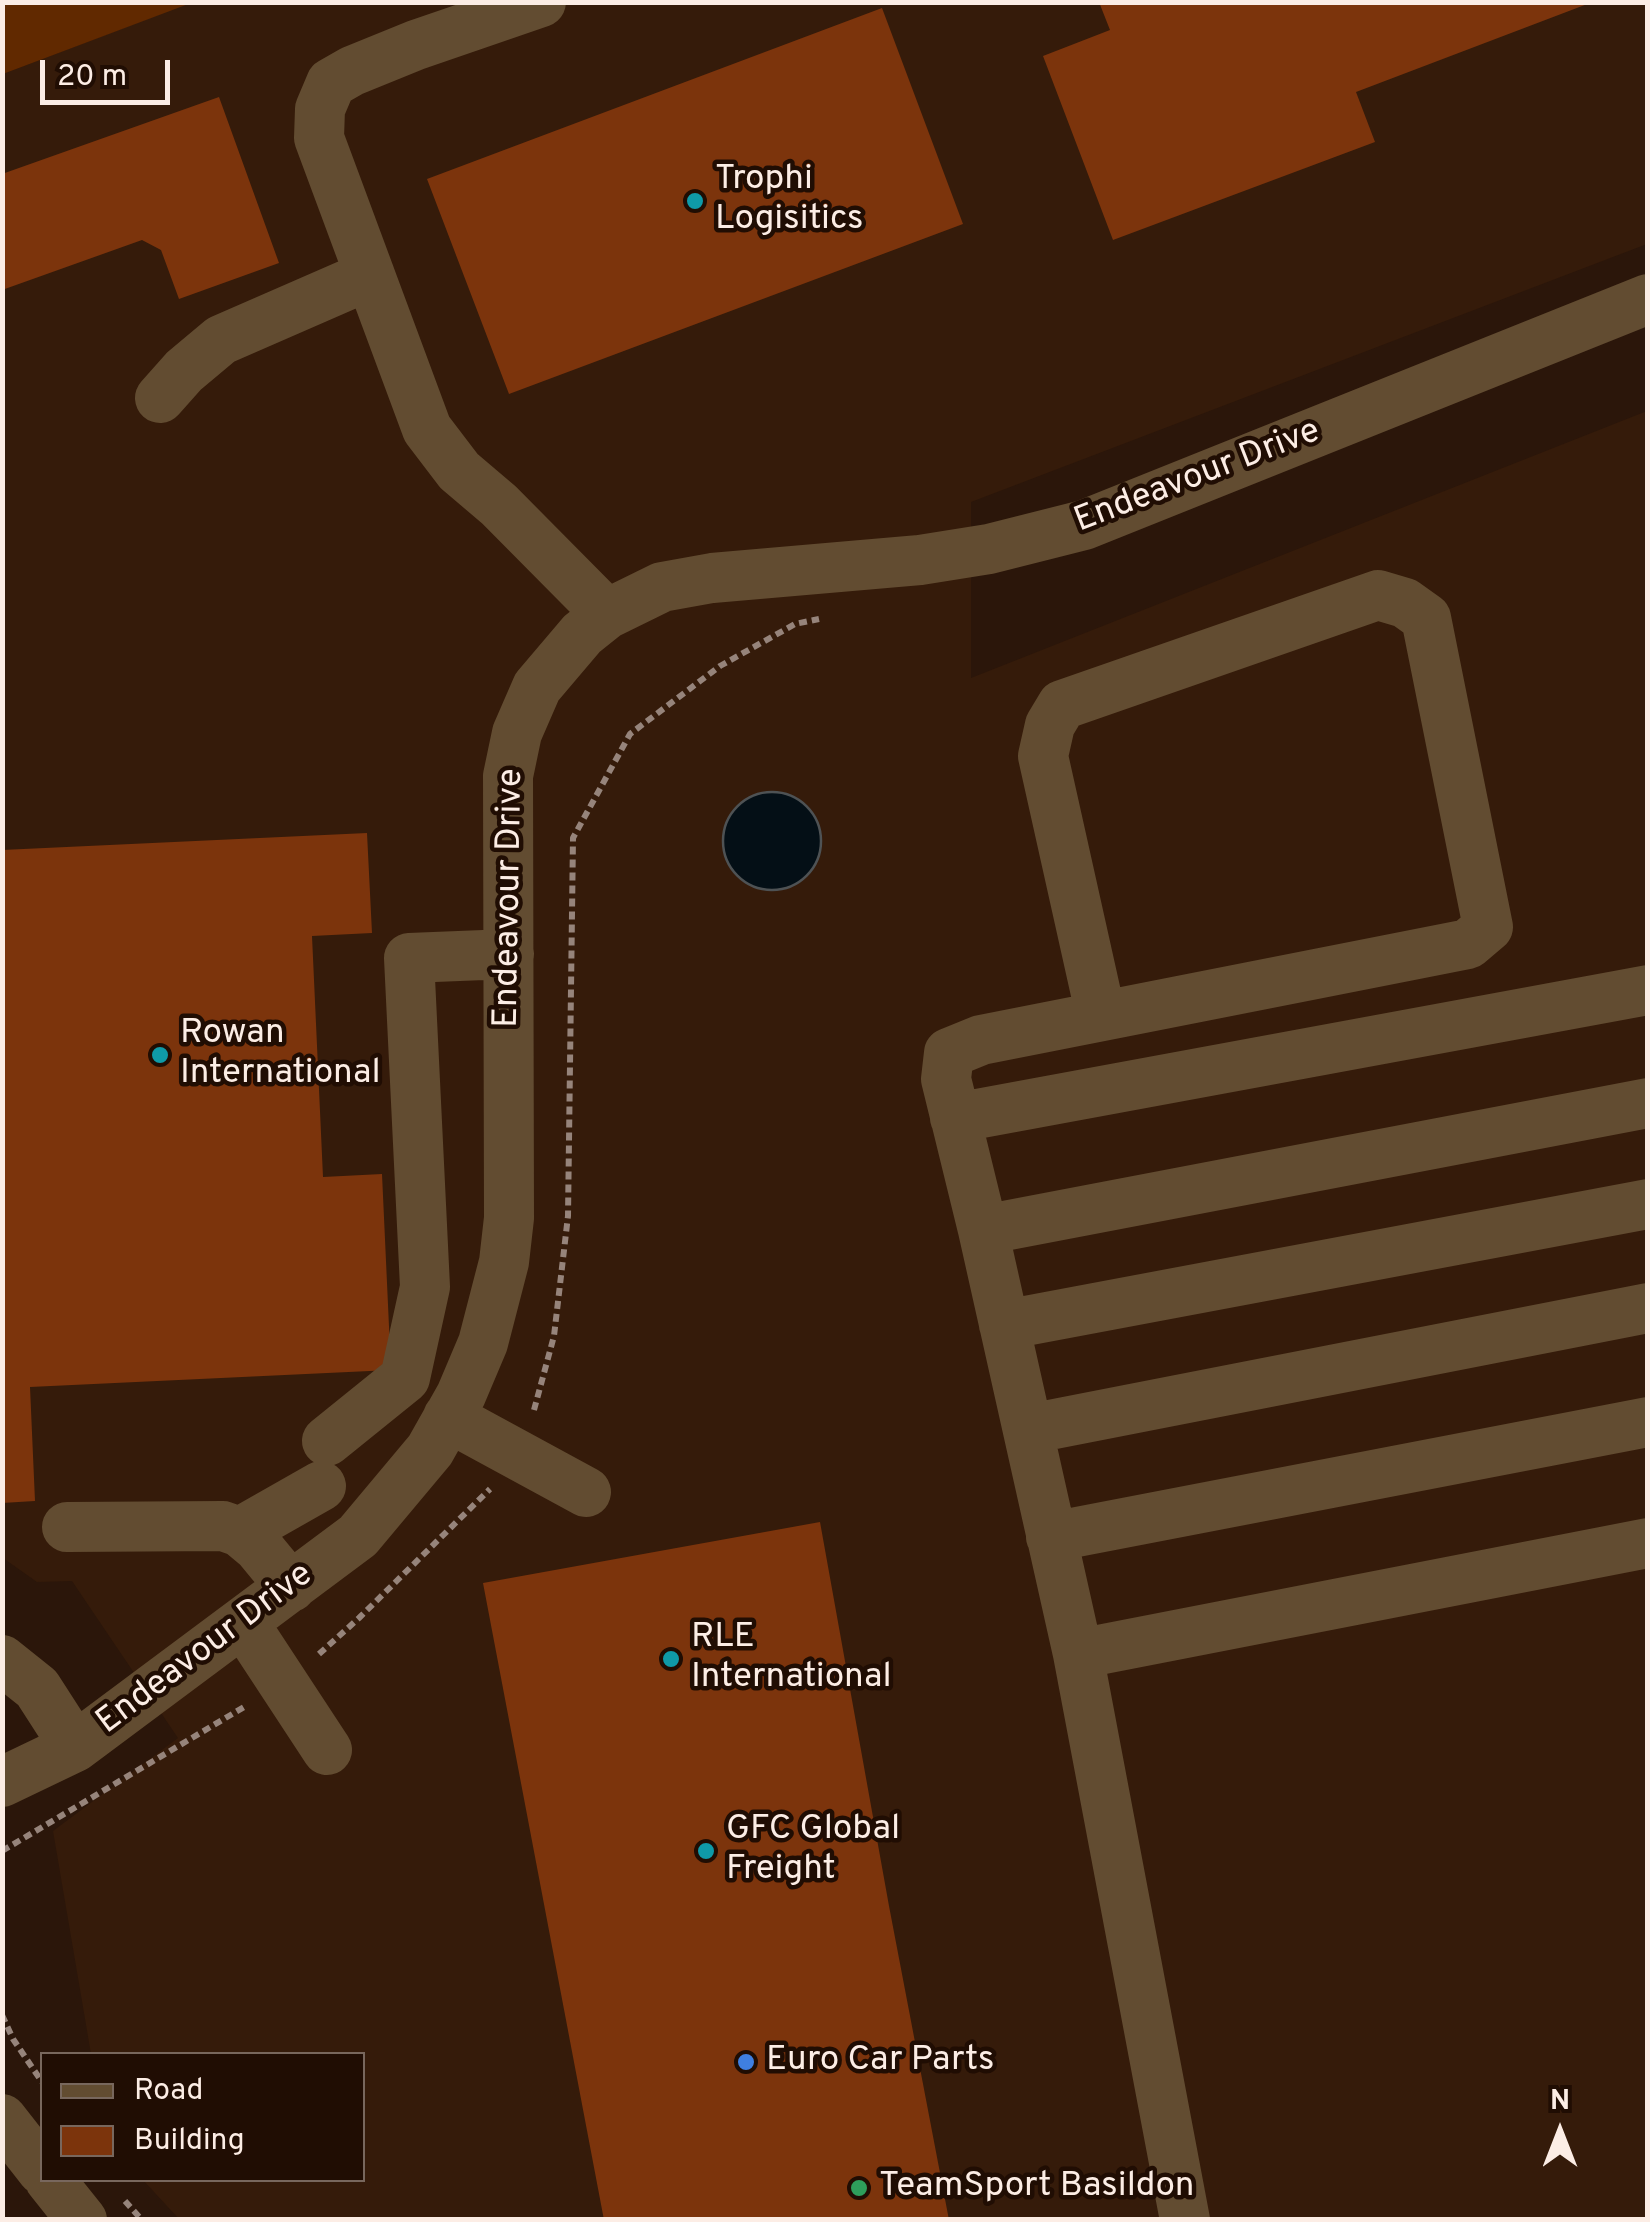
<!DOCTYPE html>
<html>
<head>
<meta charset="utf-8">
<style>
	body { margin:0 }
	#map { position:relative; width:1650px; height:2222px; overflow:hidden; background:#2b160a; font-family:Overpass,sans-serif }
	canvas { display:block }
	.frame { position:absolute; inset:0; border:5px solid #fcede5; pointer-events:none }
	.legend { position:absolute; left:40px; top:2052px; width:325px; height:130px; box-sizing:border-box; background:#200d03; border:2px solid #78675d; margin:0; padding:12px 18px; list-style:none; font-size:30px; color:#fcede5 }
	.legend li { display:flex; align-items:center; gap:20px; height:50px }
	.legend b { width:50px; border:2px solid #78675d }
	.north { position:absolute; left:1510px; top:2082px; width:100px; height:100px; -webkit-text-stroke:8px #200d03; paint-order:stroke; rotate:0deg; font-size:28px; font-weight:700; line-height:40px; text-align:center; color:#fcede5 }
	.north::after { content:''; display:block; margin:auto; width:35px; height:45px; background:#fcede5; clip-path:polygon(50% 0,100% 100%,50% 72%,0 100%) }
	.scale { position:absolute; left:40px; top:60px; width:130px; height:45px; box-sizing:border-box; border:5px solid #fcede5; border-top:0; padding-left:12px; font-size:30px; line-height:35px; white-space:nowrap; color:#fcede5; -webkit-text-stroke:8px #200d03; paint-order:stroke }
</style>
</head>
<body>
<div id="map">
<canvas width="1650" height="2222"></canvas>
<div class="frame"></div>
<ul class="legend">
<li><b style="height:12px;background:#624c31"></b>Road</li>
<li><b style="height:28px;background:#7c340c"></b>Building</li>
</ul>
<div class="north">N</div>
<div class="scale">20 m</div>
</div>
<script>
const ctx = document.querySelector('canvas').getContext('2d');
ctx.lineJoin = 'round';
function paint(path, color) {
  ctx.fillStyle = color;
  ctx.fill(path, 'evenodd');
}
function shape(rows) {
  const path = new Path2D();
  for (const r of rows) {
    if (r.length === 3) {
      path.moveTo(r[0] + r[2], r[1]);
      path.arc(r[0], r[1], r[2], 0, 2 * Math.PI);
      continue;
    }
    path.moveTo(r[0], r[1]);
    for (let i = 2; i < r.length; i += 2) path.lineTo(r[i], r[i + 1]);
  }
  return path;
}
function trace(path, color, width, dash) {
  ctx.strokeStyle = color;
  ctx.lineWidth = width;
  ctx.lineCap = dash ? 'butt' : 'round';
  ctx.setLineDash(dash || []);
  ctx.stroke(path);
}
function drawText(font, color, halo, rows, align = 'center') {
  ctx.font = font + ' Overpass,sans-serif';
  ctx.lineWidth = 9;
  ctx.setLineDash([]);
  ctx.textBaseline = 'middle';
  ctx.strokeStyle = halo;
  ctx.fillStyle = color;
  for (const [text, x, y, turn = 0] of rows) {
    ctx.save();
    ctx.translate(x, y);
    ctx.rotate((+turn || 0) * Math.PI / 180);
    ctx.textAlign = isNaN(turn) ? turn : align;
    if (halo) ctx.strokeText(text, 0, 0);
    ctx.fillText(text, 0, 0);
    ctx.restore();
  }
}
const built = shape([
	[191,2,1647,3,1647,244,971,502,971,678,1647,411,1647,2219,179,2219,143,2180,362,2180,362,2054,91,2054,53,1831,178,1738,72,1581,37,1582,3,1558,3,74]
]);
const green = shape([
	[3,2,191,2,191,3,3,74]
]);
const water = shape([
	[772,841,49]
]);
const building = shape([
	[1099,2,1590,2,1590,3,1356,92,1375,142,1113,240,1043,56,1110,30],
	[882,8,963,224,509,394,427,179],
	[219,97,279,263,179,299,161,250,142,240,2,290,2,174],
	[367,833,372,933,312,936,323,1177,382,1174,391,1370,30,1387,35,1501,2,1503,2,850],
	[820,1522,889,1906,949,2220,604,2220,483,1583]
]);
const path = shape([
	[534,1410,554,1336,568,1216,573,838,630,734,720,666,795,624,819,619],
	[319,1654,359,1618,490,1489],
	[2,1851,244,1707],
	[2,2015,13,2039,42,2082],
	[125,2201,142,2220]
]);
const minor = shape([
	[541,2,416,45,352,71,331,83,320,109,319,138,427,429,459,471,499,505,607,614],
	[160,398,184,371,221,340,370,275],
	[955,1118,1648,990],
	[983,1230,1648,1103],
	[1004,1325,1648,1204],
	[448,1417,586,1492],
	[1029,1429,1648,1308],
	[327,1441,405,1378,425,1287,409,958,509,954],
	[67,1527,223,1526,240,1532,258,1547,291,1587],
	[240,1532,321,1486],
	[1051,1537,1648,1422],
	[243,1622,327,1750],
	[1078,1654,983,1230,946,1079,949,1053,981,1040,1468,944,1488,927,1426,618,1405,603,1378,595,1062,705,1050,725,1043,756,1101,1016],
	[2,1660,37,1688,75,1747],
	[2,1782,75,1747,358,1536,430,1450,461,1395,483,1343,504,1262,509,1218,508,776,517,733,537,687,582,634,607,614,662,587,712,578,920,560,989,549,1084,525,1648,299],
	[2,2119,42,2170],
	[50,2180,82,2220],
	[1185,2220,1078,1654,1648,1543]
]);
const markers = [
	[695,201,10,"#0f9aa8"],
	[160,1055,10,"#0f9aa8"],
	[671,1659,10,"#0f9aa8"],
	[706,1851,10,"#0f9aa8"],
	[746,2062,10,"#3f7fe0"],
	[859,2188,10,"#2e9e5b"]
];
const poiNames = [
	["Trophi",715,181],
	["Logisitics",715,221],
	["Rowan",180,1035],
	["International",180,1075],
	["RLE",691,1639],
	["International",691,1679],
	["GFC Global",726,1831],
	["Freight",726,1871],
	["Euro Car Parts",766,2062],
	["TeamSport Basildon",879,2188]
];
const streetNames = [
	["Endeavour Drive",1198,478,-21],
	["Endeavour Drive",511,898,-89],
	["Endeavour Drive",206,1650,-37]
];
paint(built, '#351b0a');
paint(green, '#612900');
paint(water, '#040f16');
trace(water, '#4e5254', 2.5);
paint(building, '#7c340c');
trace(path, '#96847b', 6, [8, 5]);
trace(minor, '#624c31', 50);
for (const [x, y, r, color] of markers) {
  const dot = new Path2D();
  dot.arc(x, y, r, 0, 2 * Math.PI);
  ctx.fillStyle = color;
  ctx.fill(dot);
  trace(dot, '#200d03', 4);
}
drawText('35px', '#fcede5', '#200d03', poiNames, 'left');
drawText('35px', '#fcede5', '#200d03', streetNames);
</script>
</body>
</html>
